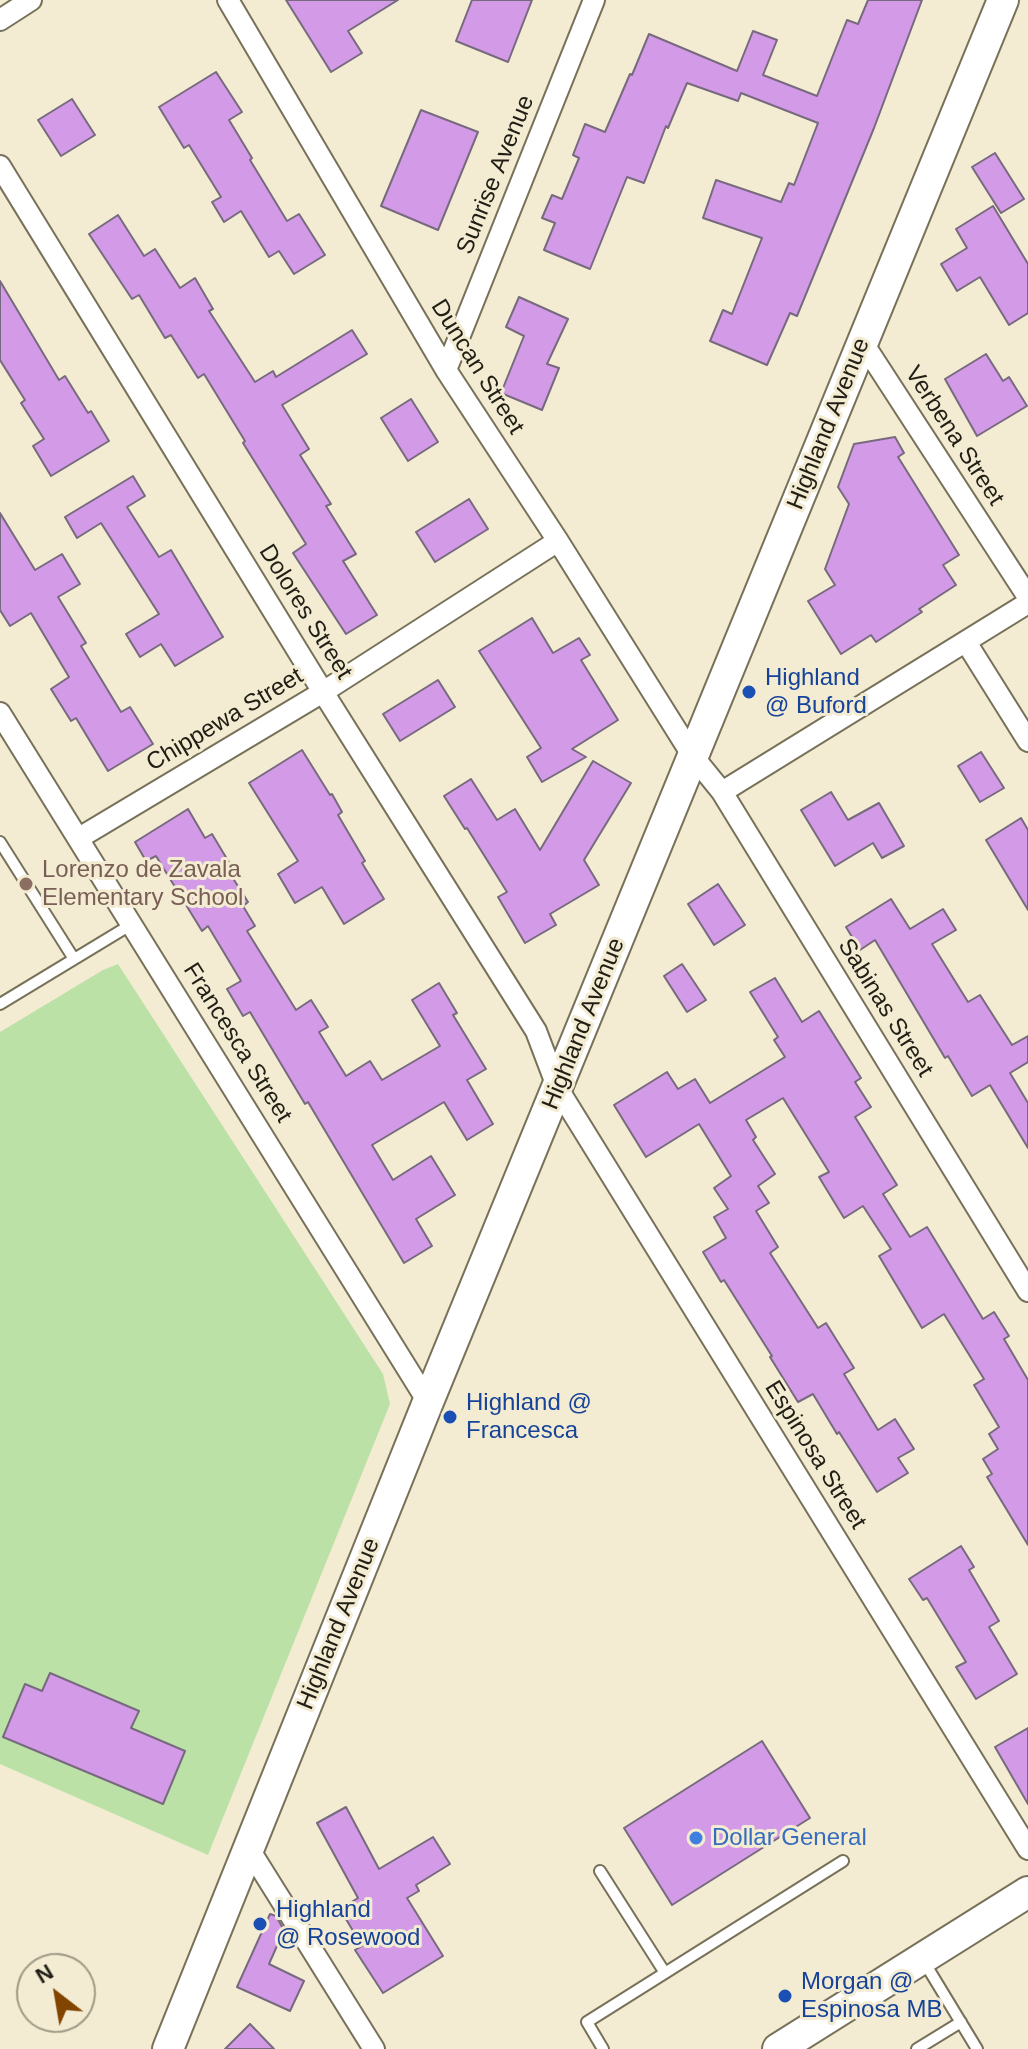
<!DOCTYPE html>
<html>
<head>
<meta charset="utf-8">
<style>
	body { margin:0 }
	#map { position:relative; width:1028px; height:2049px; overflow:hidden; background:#f3ecd2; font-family:Helvetica,sans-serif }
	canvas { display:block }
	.north { position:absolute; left:16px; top:1953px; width:80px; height:80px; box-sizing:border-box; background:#f3ecd2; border:2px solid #9f9a86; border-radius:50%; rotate:329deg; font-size:22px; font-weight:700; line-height:32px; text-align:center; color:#201e15 }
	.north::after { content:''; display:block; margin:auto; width:28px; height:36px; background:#814500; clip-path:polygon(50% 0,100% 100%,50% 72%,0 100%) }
</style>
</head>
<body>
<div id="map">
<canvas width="1028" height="2049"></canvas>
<div class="north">N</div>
</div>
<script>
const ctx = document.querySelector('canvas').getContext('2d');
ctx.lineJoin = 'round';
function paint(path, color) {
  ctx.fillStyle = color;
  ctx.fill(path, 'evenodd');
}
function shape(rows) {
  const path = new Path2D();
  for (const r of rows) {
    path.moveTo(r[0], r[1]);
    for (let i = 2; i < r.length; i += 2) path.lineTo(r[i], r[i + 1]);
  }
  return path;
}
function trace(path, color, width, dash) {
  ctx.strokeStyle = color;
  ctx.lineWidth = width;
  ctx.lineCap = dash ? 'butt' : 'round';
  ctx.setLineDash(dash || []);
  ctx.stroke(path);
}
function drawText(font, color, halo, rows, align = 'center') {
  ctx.font = font + ' Helvetica,sans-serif';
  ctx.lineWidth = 6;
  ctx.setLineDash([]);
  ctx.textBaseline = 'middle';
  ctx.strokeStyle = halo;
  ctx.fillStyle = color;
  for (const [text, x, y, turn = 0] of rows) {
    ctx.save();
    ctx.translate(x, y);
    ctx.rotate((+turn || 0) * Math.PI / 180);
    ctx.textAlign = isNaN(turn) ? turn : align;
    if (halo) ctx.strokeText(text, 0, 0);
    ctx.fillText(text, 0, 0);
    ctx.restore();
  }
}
const green = shape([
	[118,964,383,1374,390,1404,208,1855,0,1764,0,1032,103,970]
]);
const building = shape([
	[286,0,398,0,348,31,362,53,331,72,286,0],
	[472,0,532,0,508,62,456,41,472,0],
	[868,0,922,0,874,128,797,316,790,313,767,365,710,341,723,310,732,314,762,238,703,218,716,180,781,202,789,183,794,185,818,123,741,93,738,101,687,83,668,128,666,126,644,183,627,177,590,269,544,250,555,223,542,218,552,195,562,199,579,158,573,155,585,124,605,132,630,74,632,75,649,34,737,71,753,31,777,40,763,75,817,96,847,20,858,24,868,0],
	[216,72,242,112,229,120,252,158,250,160,287,221,299,214,325,255,294,274,279,251,269,257,241,211,224,222,212,202,221,197,189,145,184,148,159,107,216,72],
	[72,99,95,135,61,156,38,120,72,99],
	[421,110,478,132,438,230,381,206,421,110],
	[995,153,1024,199,1001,213,972,167,995,153],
	[993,206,1028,264,1028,313,1009,325,980,277,957,291,941,264,967,248,956,229,993,206],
	[118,215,144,256,155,249,180,288,195,278,213,309,209,311,255,382,273,371,276,377,352,330,367,354,282,405,309,449,300,455,331,504,326,506,356,554,343,561,377,615,346,634,293,553,306,544,243,443,245,441,204,374,198,378,171,335,165,338,139,295,132,299,89,234,118,215],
	[0,281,59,380,65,376,88,413,91,411,109,441,51,476,33,446,44,439,21,403,25,400,0,360,0,281],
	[519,297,568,319,547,364,559,368,542,410,501,393,524,336,506,327,519,297],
	[986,354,1003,381,1009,377,1027,406,977,436,945,379,986,354],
	[411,399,438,442,408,461,381,418,411,399],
	[895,437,904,453,898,457,959,555,943,565,956,585,919,609,922,612,876,642,871,635,841,654,808,601,835,585,825,569,849,504,838,487,854,444,895,437],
	[133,476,145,496,127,507,159,557,171,550,223,637,175,666,161,644,140,657,126,634,159,614,101,523,77,538,65,517,133,476],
	[469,499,488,529,435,562,416,532,469,499],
	[0,513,35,570,62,554,80,584,58,597,86,643,81,646,121,712,130,707,153,744,108,771,76,718,71,721,51,689,69,677,31,613,10,626,0,610,0,513],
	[532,618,553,653,579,638,590,655,581,660,618,720,572,749,586,757,542,782,527,757,541,748,479,651,532,618],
	[438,680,455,707,400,741,383,714,438,680],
	[302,750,330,795,332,794,342,812,338,815,365,861,362,863,384,899,344,924,322,887,295,903,278,874,298,861,249,783,302,750],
	[981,752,1004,788,980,802,958,766,981,752],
	[593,761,631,783,584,860,599,885,550,914,556,925,525,943,498,897,507,892,467,828,465,829,444,796,471,779,497,820,515,809,540,850,593,761],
	[831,792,848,820,879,803,904,846,882,858,873,843,835,866,801,810,831,792],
	[188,809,205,838,212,834,233,869,229,872,248,902,243,906,255,926,247,931,296,1010,311,1000,328,1027,319,1032,346,1076,370,1061,382,1080,440,1046,412,1000,439,983,457,1013,453,1015,486,1069,467,1080,493,1124,467,1140,444,1102,372,1145,393,1180,431,1156,455,1195,416,1219,432,1246,404,1263,308,1102,305,1104,250,1012,243,1016,227,989,241,981,208,926,202,931,156,856,146,861,135,842,188,809],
	[1021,818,1028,830,1028,910,986,840,1021,818],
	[718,884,745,925,714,945,688,904,718,884],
	[891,899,910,929,943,909,956,930,932,944,968,1002,980,995,1012,1045,1028,1036,1028,1062,1010,1073,1028,1103,1028,1148,990,1085,972,1096,948,1056,945,1058,875,940,860,950,846,927,891,899],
	[682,964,706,1000,687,1012,664,976,682,964],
	[775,978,802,1022,819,1011,861,1078,855,1082,871,1107,855,1117,897,1185,883,1194,910,1237,927,1227,983,1319,994,1312,1009,1336,1004,1339,1028,1380,1028,1545,987,1477,992,1474,983,1459,998,1449,989,1434,999,1427,974,1385,984,1379,944,1314,922,1328,879,1256,891,1249,863,1206,844,1218,819,1177,829,1172,783,1098,746,1120,756,1137,753,1140,775,1174,758,1186,769,1203,756,1211,778,1247,770,1253,818,1328,826,1323,854,1368,844,1374,878,1430,895,1419,914,1449,898,1458,908,1473,877,1492,839,1432,837,1434,813,1394,798,1402,770,1357,772,1356,724,1280,721,1282,703,1252,726,1238,714,1217,728,1209,714,1188,731,1176,699,1124,646,1157,614,1105,667,1072,678,1089,695,1079,710,1103,785,1057,774,1040,778,1037,750,992,775,978],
	[961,1546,974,1567,969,1570,999,1621,989,1627,1017,1674,976,1699,956,1667,966,1662,927,1598,923,1600,909,1579,961,1546],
	[50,1673,139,1711,131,1728,185,1751,163,1804,3,1737,25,1684,42,1691,50,1673],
	[1028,1728,1028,1804,995,1747,1028,1728],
	[762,1741,810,1818,672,1905,624,1828,762,1741],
	[346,1807,379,1869,433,1837,450,1864,416,1885,419,1891,407,1898,443,1956,383,1993,355,1950,362,1946,340,1909,358,1898,317,1823,346,1807],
	[270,1914,276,1916,284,1930,269,1964,304,1981,290,2011,237,1987,270,1914],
	[250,2024,274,2049,225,2049,250,2024]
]);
const lane = shape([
	[0,842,74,959],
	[0,1004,132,924],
	[600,1871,665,1973],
	[923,1960,977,2049],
	[603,2049,587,2022,843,1861],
	[917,2049,961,2022]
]);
const street = shape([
	[228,0,446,370,558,541,692,755,722,792,1028,1291],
	[0,20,31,0],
	[0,166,323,692,536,1031,558,1089,1028,1849],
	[863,343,1028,597],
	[446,370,594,0],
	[966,642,1028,741],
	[0,713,428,1402],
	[722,792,1028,603],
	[79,838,323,692,558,541],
	[249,1849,374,2049]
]);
const secondary = shape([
	[168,2049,428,1402,1003,0],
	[778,2049,1028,1892]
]);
const markers = [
	[749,692,8,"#1a4fb4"],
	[26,884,8,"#8d6e63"],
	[450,1417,8,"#1a4fb4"],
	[696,1838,8,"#3f7fe0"],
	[260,1924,8,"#1a4fb4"],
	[785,1996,8,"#1a4fb4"]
];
const streetNames = [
	["Sunrise Avenue",496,175,-68],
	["Duncan Street",477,367,58],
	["Highland Avenue",829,424,-68],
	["Verbena Street",954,436,57],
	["Dolores Street",305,612,58],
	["Chippewa Street",225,720,-31],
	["Sabinas Street",885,1008,58],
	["Highland Avenue",584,1024,-68],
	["Francesca Street",237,1043,58],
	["Espinosa Street",815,1455,58],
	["Highland Avenue",339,1624,-68]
];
const transitNames = [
	["Highland",765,678],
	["@ Buford",765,706],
	["Highland @",466,1403],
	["Francesca",466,1431],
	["Highland",276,1910],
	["@ Rosewood",276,1938],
	["Morgan @",801,1982],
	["Espinosa MB",801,2010]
];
const educationNames = [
	["Lorenzo de Zavala",42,870],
	["Elementary School",42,898]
];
const shopNames = [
	["Dollar General",712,1838]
];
paint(green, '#bce1a7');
paint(building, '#d39be7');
trace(building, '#786a7e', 2);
trace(lane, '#77715a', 14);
trace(street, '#77715a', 24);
trace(secondary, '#77715a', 34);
trace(lane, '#fff', 10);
trace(street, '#fff', 20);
trace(secondary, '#fff', 30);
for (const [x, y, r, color] of markers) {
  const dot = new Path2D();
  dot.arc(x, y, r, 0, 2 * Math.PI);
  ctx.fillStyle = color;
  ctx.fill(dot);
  trace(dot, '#f3ecd2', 3);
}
drawText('24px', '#201e15', '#f3ecd2', streetNames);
drawText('24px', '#164399', '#f3ecd2', transitNames, 'left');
drawText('24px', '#785e54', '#f3ecd2', educationNames, 'left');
drawText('24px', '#366cbe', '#f3ecd2', shopNames, 'left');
</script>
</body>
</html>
